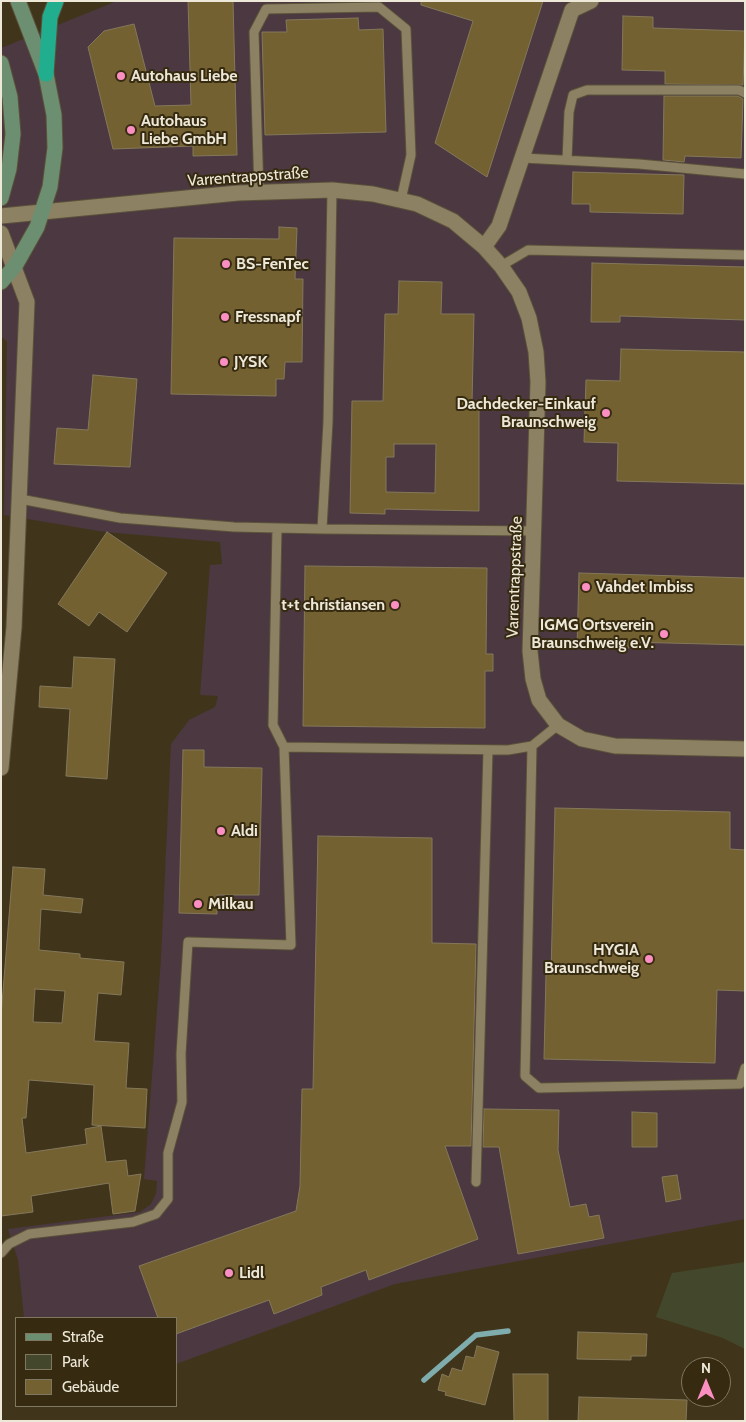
<!DOCTYPE html>
<html>
<head>
<meta charset="utf-8">
<style>
	body { margin:0 }
	#map { position:relative; width:746px; height:1422px; overflow:hidden; background:#40351b; font-family:Cabin,sans-serif }
	canvas { display:block }
	.frame { position:absolute; inset:0; border:2px solid #eee8d8; pointer-events:none }
	.legend { position:absolute; left:15px; top:1317px; width:162px; height:90px; box-sizing:border-box; background:#362b10; border:1px solid #807760; margin:0; padding:6px 9px; list-style:none; font-size:15px; color:#eee8d8 }
	.legend li { display:flex; align-items:center; gap:10px; height:25px }
	.legend b { width:25px; border:1px solid #807760 }
	.north { position:absolute; left:681px; top:1357px; width:50px; height:50px; box-sizing:border-box; background:#362b10; border:1px solid #807760; border-radius:50%; rotate:0deg; font-size:14px; font-weight:700; line-height:20px; text-align:center; color:#eee8d8 }
	.north::after { content:''; display:block; margin:auto; width:18px; height:22px; background:#fc8fc2; clip-path:polygon(50% 0,100% 100%,50% 72%,0 100%) }
</style>
</head>
<body>
<div id="map">
<canvas width="746" height="1422"></canvas>
<div class="frame"></div>
<ul class="legend">
<li><b style="height:6px;background:#6c8e71"></b>Straße</li>
<li><b style="height:14px;background:#43482d"></b>Park</li>
<li><b style="height:14px;background:#746131"></b>Gebäude</li>
</ul>
<div class="north">N</div>
</div>
<script>
const ctx = document.querySelector('canvas').getContext('2d');
ctx.lineJoin = 'round';
function paint(path, color) {
  ctx.fillStyle = color;
  ctx.fill(path, 'evenodd');
}
function shape(rows) {
  const path = new Path2D();
  for (const r of rows) {
    path.moveTo(r[0], r[1]);
    for (let i = 2; i < r.length; i += 2) path.lineTo(r[i], r[i + 1]);
  }
  return path;
}
function trace(path, color, width, dash) {
  ctx.strokeStyle = color;
  ctx.lineWidth = width;
  ctx.lineCap = dash ? 'butt' : 'round';
  ctx.setLineDash(dash || []);
  ctx.stroke(path);
}
function drawText(font, color, halo, rows, align = 'center') {
  ctx.font = font + ' Cabin,sans-serif';
  ctx.lineWidth = 4;
  ctx.setLineDash([]);
  ctx.textBaseline = 'middle';
  ctx.strokeStyle = halo;
  ctx.fillStyle = color;
  for (const [text, x, y, turn = 0] of rows) {
    ctx.save();
    ctx.translate(x, y);
    ctx.rotate((+turn || 0) * Math.PI / 180);
    ctx.textAlign = isNaN(turn) ? turn : align;
    if (halo) ctx.strokeText(text, 0, 0);
    ctx.fillText(text, 0, 0);
    ctx.restore();
  }
}
const commercial = shape([
	[117,1,745,1,745,1219,395,1284,176,1364,176,1318,24,1318,18,1260,8,1229,140,1212,151,1204,156,1194,157,1181,144,1179,161,959,171,744,189,720,215,707,218,696,200,695,210,565,222,564,220,542,105,532,4,515,7,342,1,336,1,48]
]);
const green = shape([
	[745,1262,745,1349,723,1338,656,1317,672,1273]
]);
const stream = shape([
	[424,1380,476,1335,508,1331]
]);
const building = shape([
	[188,1,233,1,237,155,193,156,193,146,113,149,88,47,104,31,134,24,155,106,191,105,188,1],
	[421,1,543,1,487,177,435,143,473,21,421,5,421,1],
	[623,16,653,17,653,28,745,31,743,85,665,84,665,71,622,70,623,16],
	[358,18,359,30,383,29,386,132,265,135,262,32,287,32,286,20,358,18],
	[664,96,738,96,743,99,741,158,685,156,684,162,663,160,664,96],
	[573,172,684,175,683,214,590,212,590,204,572,204,573,172],
	[279,227,297,228,295,279,303,279,302,362,285,362,284,379,276,379,276,396,171,394,174,238,279,239,279,227],
	[592,263,745,267,745,320,620,316,620,322,591,322,592,263],
	[399,281,442,282,441,314,474,314,472,403,479,403,479,511,385,509,385,514,350,513,352,401,383,401,385,314,398,314,399,281],
	[394,444,436,444,435,493,386,492,386,457,394,457,394,444],
	[621,349,745,352,745,484,617,481,618,443,584,442,586,380,620,381,621,349],
	[93,375,137,379,130,467,54,464,57,428,88,430,93,375],
	[107,532,167,573,127,632,99,612,89,626,58,604,107,532],
	[305,566,487,568,486,654,493,654,493,671,485,671,485,728,303,726,305,566],
	[579,573,745,578,745,645,629,642,629,648,577,647,579,573],
	[74,657,115,659,107,779,66,776,70,709,39,707,40,686,72,688,74,657],
	[183,750,204,750,204,767,262,768,259,895,217,895,217,914,179,913,183,750],
	[555,808,730,812,730,849,745,850,745,991,717,990,715,1063,544,1059,546,974,551,975,555,808],
	[318,836,432,838,432,943,476,944,471,1146,445,1146,478,1239,369,1280,366,1270,321,1287,322,1295,274,1314,269,1300,176,1334,176,1318,158,1318,139,1266,296,1211,300,1186,302,1089,313,1089,318,836],
	[13,867,45,869,43,895,83,899,81,913,41,909,39,950,80,954,80,958,124,962,121,995,98,993,94,1041,129,1043,126,1088,147,1089,145,1128,92,1125,94,1085,29,1080,26,1118,22,1118,26,1153,87,1144,85,1129,101,1126,106,1162,126,1160,128,1176,141,1174,135,1211,113,1214,109,1183,31,1196,33,1212,1,1216,1,1016,13,867],
	[35,989,65,991,62,1023,33,1022,35,989],
	[484,1109,559,1110,558,1150,570,1207,586,1204,589,1217,599,1215,604,1238,518,1254,499,1147,483,1147,484,1109],
	[632,1112,657,1113,657,1147,632,1147,632,1112],
	[677,1175,681,1199,666,1202,662,1177,677,1175],
	[578,1332,647,1334,646,1356,631,1356,631,1360,577,1359,578,1332],
	[477,1346,499,1352,485,1405,445,1395,446,1392,438,1390,442,1374,449,1377,452,1368,462,1371,466,1356,474,1358,477,1346],
	[513,1374,548,1374,548,1421,514,1421,513,1374],
	[579,1397,687,1400,686,1421,578,1421,579,1397]
]);
const lane = shape([
	[522,158,639,164,745,174],
	[567,160,569,112,573,95,587,90,739,90,745,93],
	[259,192,254,32,266,9,379,7,406,29,411,155,401,200],
	[501,266,528,250,745,255],
	[20,499,120,518,234,527,322,529,328,422,332,190],
	[322,529,534,531],
	[532,746,525,1076,539,1088,740,1084,745,1068],
	[284,747,508,750,532,746,558,725],
	[476,1182,488,750],
	[1,1253,9,1244,29,1234,133,1222,156,1214,168,1199,168,1153,182,1102,181,1054,188,942,291,945,284,747,273,725,277,528]
]);
const street = shape([
	[1,216,238,193,332,190,373,194,417,204,453,221,484,247,501,266,519,292,529,318,536,352,538,382,530,651,533,679,539,700,558,725,582,739,615,746,745,749],
	[1,233,27,302,14,627,1,768],
	[484,247,499,226,572,10,591,1]
]);
const secondary = shape([
	[1,63,10,97,13,134,9,169,1,198],
	[1,282,15,266,37,227,50,187,55,148,54,115,46,74,18,1]
]);
const highway = shape([
	[46,74,50,17,56,1]
]);
const markers = [
	[121,76,5,"#fc8fc2"],
	[131,130,5,"#fc8fc2"],
	[226,264,5,"#fc8fc2"],
	[225,317,5,"#fc8fc2"],
	[224,362,5,"#fc8fc2"],
	[606,413,5,"#fc8fc2"],
	[586,587,5,"#fc8fc2"],
	[395,605,5,"#fc8fc2"],
	[664,634,5,"#fc8fc2"],
	[221,831,5,"#fc8fc2"],
	[198,904,5,"#fc8fc2"],
	[649,959,5,"#fc8fc2"],
	[229,1273,5,"#fc8fc2"]
];
const poiNames = [
	["Autohaus Liebe",131,76],
	["Autohaus",141,121],
	["Liebe GmbH",141,139],
	["BS-FenTec",236,264],
	["Fressnapf",235,317],
	["JYSK",234,362],
	["Dachdecker-Einkauf",596,404,"right"],
	["Braunschweig",596,422,"right"],
	["Vahdet Imbiss",596,587],
	["t+t christiansen",385,605,"right"],
	["IGMG Ortsverein",654,625,"right"],
	["Braunschweig e.V.",654,643,"right"],
	["Aldi",231,831],
	["Milkau",208,904],
	["HYGIA",639,950,"right"],
	["Braunschweig",639,968,"right"],
	["Lidl",239,1273]
];
const streetNames = [
	["Varrentrappstraße",248,177,-4],
	["Varrentrappstraße",515,577,-88]
];
paint(commercial, '#4b3840');
paint(green, '#43482d');
trace(stream, '#7facad', 5.5);
paint(building, '#746131');
trace(building, '#84785b', 1);
trace(lane, '#5b523a', 11);
trace(street, '#5b523a', 17);
trace(secondary, '#5b523a', 17);
trace(highway, '#5b523a', 17);
trace(lane, '#8d8164', 9);
trace(street, '#8d8164', 15);
trace(secondary, '#6c8e71', 15);
trace(highway, '#20ae8e', 15);
for (const [x, y, r, color] of markers) {
  const dot = new Path2D();
  dot.arc(x, y, r, 0, 2 * Math.PI);
  ctx.fillStyle = color;
  ctx.fill(dot);
  trace(dot, '#362b10', 2);
}
drawText('bold 16px', '#eee8d8', '#362b10', poiNames, 'left');
drawText('16px', '#eee8d8', '#362b10', streetNames);
</script>
</body>
</html>
